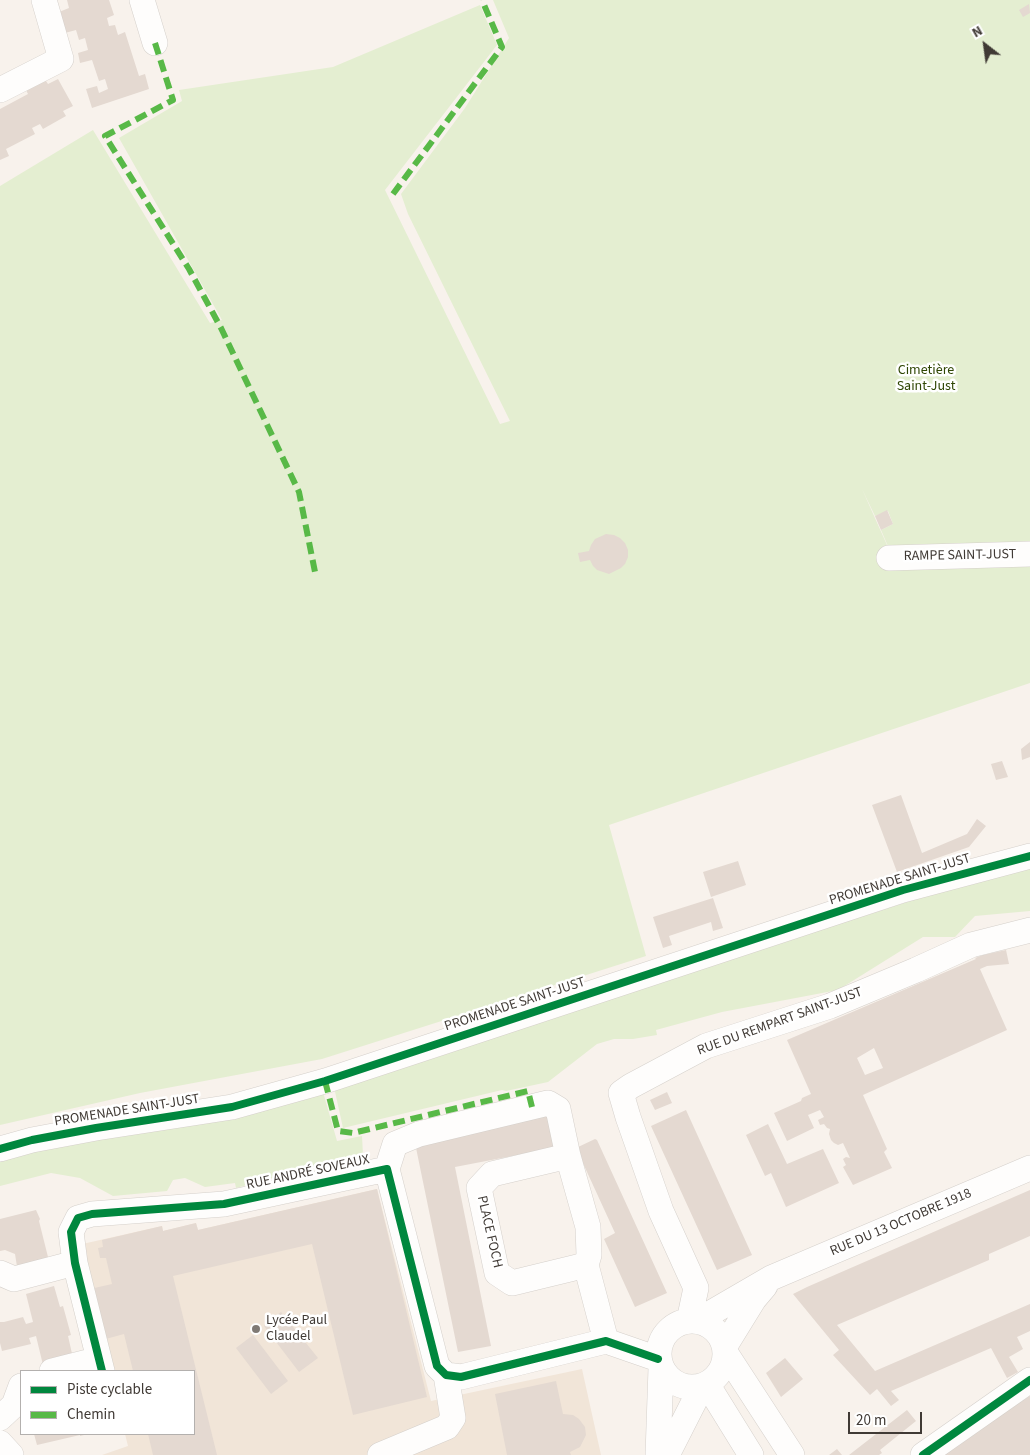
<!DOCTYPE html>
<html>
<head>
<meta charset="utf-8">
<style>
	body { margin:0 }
	#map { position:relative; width:1030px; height:1455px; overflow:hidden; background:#f8f2ec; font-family:"Source Sans 3",sans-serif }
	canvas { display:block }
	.legend { position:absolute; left:20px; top:1370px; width:175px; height:65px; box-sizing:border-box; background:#fff; border:1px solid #b3b0ae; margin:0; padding:6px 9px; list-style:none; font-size:15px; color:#403a35 }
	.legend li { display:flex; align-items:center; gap:10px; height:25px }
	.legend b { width:25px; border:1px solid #b3b0ae }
	.north { position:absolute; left:960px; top:20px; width:50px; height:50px; -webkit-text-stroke:4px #fff; paint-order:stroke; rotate:330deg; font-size:14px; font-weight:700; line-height:20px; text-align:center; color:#403a35 }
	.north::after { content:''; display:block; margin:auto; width:18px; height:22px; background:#403a35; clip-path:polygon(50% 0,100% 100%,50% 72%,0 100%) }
	.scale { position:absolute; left:848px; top:1412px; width:74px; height:22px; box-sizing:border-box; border:2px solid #403a35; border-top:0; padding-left:6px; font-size:15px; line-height:18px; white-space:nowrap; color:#403a35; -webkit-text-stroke:4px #fff; paint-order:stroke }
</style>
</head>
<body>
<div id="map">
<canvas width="1030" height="1455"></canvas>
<ul class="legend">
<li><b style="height:6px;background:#00873e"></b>Piste cyclable</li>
<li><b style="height:6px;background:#58b947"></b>Chemin</li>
</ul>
<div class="north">N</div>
<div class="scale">20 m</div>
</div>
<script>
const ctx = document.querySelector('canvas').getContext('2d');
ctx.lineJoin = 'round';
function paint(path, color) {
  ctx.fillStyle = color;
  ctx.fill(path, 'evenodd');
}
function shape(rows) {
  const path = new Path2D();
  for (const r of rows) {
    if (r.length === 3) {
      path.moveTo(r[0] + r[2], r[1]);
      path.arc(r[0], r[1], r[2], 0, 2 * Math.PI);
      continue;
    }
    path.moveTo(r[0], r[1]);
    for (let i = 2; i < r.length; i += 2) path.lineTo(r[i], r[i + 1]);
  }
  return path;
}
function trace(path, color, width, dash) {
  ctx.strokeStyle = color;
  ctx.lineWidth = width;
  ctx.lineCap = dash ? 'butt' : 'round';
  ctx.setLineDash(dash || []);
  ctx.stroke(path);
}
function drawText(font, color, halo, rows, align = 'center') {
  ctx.font = font + ' "Source Sans 3",sans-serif';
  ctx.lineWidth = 5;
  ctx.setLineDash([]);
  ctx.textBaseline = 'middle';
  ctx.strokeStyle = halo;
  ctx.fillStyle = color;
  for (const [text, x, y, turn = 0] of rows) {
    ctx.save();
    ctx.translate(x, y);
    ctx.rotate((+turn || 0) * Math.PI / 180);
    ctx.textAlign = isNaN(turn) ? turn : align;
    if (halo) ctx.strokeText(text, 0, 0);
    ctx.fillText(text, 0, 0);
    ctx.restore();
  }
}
const education = shape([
	[377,1189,431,1401,582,1369,601,1455,102,1455,128,1446,125,1434,194,1434,194,1371,110,1371,78,1245,162,1226,163,1231,196,1223,198,1230]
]);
const green = shape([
	[493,0,1030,0,1030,546,890,551,881,530,893,524,888,511,875,516,862,489,895,563,1030,564,1030,683,609,825,646,956,322,1059,140,1093,0,1125,0,186,93,130,210,323,222,320,119,138,182,101,179,90,333,67,480,5,497,45,385,190,500,424,510,421,408,214,401,194,465,108,509,38],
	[1030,866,1030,911,975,916,955,937,923,937,838,990,722,1012,656,1030,657,1035,633,1039,614,1039,597,1044,548,1082,506,1091,502,1090,343,1128,334,1087,913,900],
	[323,1092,337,1141,362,1136,363,1155,344,1159,236,1188,235,1183,205,1187,185,1178,173,1180,167,1191,113,1196,80,1178,51,1173,0,1186,0,1153]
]);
const building = shape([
	[67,0,109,0,114,15,107,18,109,26,115,25,118,35,125,32,139,76,145,74,149,89,92,108,86,89,97,86,99,93,108,89,105,79,99,81,92,60,80,63,78,53,88,50,85,38,79,40,76,30,65,33,59,12,69,8],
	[1029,4,1030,13,1023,17,1019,10],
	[44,78,48,84,58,79,73,106,63,111,66,116,43,129,40,124,32,128,35,134,6,149,9,156,0,160,0,109,28,94,23,84],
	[887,510,893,524,881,530,875,516],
	[606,534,614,535,620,538,625,543,628,550,628,557,625,564,621,568,609,574,597,570,593,566,590,560,580,562,578,553,589,551,591,545,595,539],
	[1030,742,1030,757,1022,760,1021,749],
	[1002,761,1008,777,996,780,991,764],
	[901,795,922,853,967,834,977,819,986,826,969,847,897,872,872,805],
	[738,861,746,885,711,897,703,872],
	[713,898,723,928,713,931,711,922,669,936,672,945,663,948,653,917],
	[1006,950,1009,964,987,966,980,969,1007,1030,863,1095,887,1149,884,1152,892,1168,853,1185,843,1167,846,1165,843,1159,846,1157,850,1158,843,1143,838,1145,834,1143,831,1140,829,1134,830,1129,827,1128,824,1124,820,1125,818,1120,824,1117,820,1110,808,1115,814,1128,787,1141,774,1113,801,1101,802,1098,811,1094,787,1040,976,959,975,958,983,955],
	[874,1048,883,1068,865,1075,857,1058],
	[667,1092,672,1103,655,1110,650,1100],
	[686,1110,752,1255,717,1270,651,1126],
	[552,1115,559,1147,455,1167,491,1346,458,1352,415,1143],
	[768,1124,787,1164,823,1149,839,1183,786,1207,771,1173,765,1176,746,1135],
	[595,1139,597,1140,667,1293,635,1307,604,1239,615,1233,576,1148],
	[377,1189,427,1397,353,1415,312,1244,173,1276,217,1455,153,1455,148,1434,194,1434,194,1371,133,1371,124,1334,102,1340,90,1289,112,1284,106,1258,100,1258,98,1248,103,1247,102,1240,162,1226,163,1231,196,1223,198,1230],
	[1030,1190,1030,1236,989,1254,989,1260,837,1325,875,1371,1030,1304,1030,1331,1017,1337,1023,1349,1009,1357,1018,1372,1007,1378,991,1348,891,1391,899,1400,891,1406,877,1389,870,1395,833,1355,839,1350,793,1294,807,1287],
	[36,1210,40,1219,39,1221,50,1265,18,1273,15,1254,5,1250,0,1251,0,1219],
	[54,1286,60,1307,63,1306,71,1335,68,1336,73,1358,43,1365,36,1336,29,1338,31,1344,2,1351,0,1343,0,1322,4,1322,23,1317,26,1324,33,1322,26,1294],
	[281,1312,318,1358,299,1372,264,1326],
	[253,1335,288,1381,271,1394,236,1348],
	[785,1358,803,1379,781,1397,766,1373],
	[556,1381,563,1414,573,1415,579,1419,585,1427,586,1435,580,1447,570,1452,571,1455,507,1455,495,1394],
	[1030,1396,1030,1455,931,1455],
	[907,1410,916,1421,880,1450,882,1453,879,1455,849,1455],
	[34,1434,88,1434,80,1436,80,1435,37,1445],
	[837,1449,842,1455,829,1455]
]);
const minor = shape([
	[142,0,155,43],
	[0,90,61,59,44,0],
	[889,558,1030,554],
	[0,1149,32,1140,96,1128,232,1107,325,1081,903,890,1030,856],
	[568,1156,492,1174,479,1188,497,1273,512,1283,586,1265],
	[387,1169,395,1144,419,1134,548,1103,558,1109,568,1156,588,1227,589,1255,586,1265,606,1341],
	[0,1273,14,1279,75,1263],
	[692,1354,33],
	[689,1321,696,1288,661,1211,628,1117,621,1093,631,1086,706,1046,830,1006,916,970,971,945,1030,930],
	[697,1321,771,1278,1030,1168],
	[725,1346,754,1299,765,1286],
	[725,1352,792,1455],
	[52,1371,99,1359],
	[102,1371,75,1263,71,1232,78,1218,92,1214,224,1204,387,1169,437,1366,446,1375,461,1377,606,1341,658,1359],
	[707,1384,751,1455],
	[0,1418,14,1405,21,1386],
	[0,1443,11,1455],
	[380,1455,447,1427,453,1418,446,1375],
	[658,1455,661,1368],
	[667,1455,702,1386],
	[923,1455,1030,1380]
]);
const quiet = shape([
	[155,43,173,100,105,136,189,269,221,328,299,492,316,577],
	[393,194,502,47,482,0],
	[325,1081,338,1131,353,1133,528,1091,532,1107]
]);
const cycleway = shape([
	[0,1149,32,1140,96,1128,232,1107,325,1081,903,890,1030,856],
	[102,1371,75,1263,71,1232,78,1218,92,1214,224,1204,387,1169,437,1366,446,1375,461,1377,606,1341,658,1359],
	[923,1455,1030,1380]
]);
const markers = [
	[256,1329,5,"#807a75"]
];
const parkNames = [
	["Cimetière",926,371],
	["Saint-Just",926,387]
];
const streetNames = [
	["RAMPE SAINT-JUST",960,556,-1],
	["PROMENADE SAINT-JUST",900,880,-17],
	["PROMENADE SAINT-JUST",515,1005,-18],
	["RUE DU REMPART SAINT-JUST",780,1022,-20],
	["PROMENADE SAINT-JUST",127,1111,-9],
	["RUE ANDRÉ SOVEAUX",308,1173,-12],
	["RUE DU 13 OCTOBRE 1918",901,1223,-23],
	["PLACE FOCH",489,1232,77]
];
const poiNames = [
	["Lycée Paul",266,1321],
	["Claudel",266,1337]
];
paint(education, '#f1e5d8');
paint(green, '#e4eed1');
paint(building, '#e4d9d1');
trace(minor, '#d5d0cb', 26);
trace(minor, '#fefdfc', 25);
trace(quiet, '#58b947', 6, [12, 6]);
trace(cycleway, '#00873e', 8);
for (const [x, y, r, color] of markers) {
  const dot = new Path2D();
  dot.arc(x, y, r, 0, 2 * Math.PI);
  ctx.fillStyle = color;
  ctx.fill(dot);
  trace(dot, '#fff', 2);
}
drawText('14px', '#2f4604', '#fff', parkNames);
drawText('14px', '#403a35', '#fff', streetNames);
drawText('14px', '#403a35', '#fff', poiNames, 'left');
</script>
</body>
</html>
